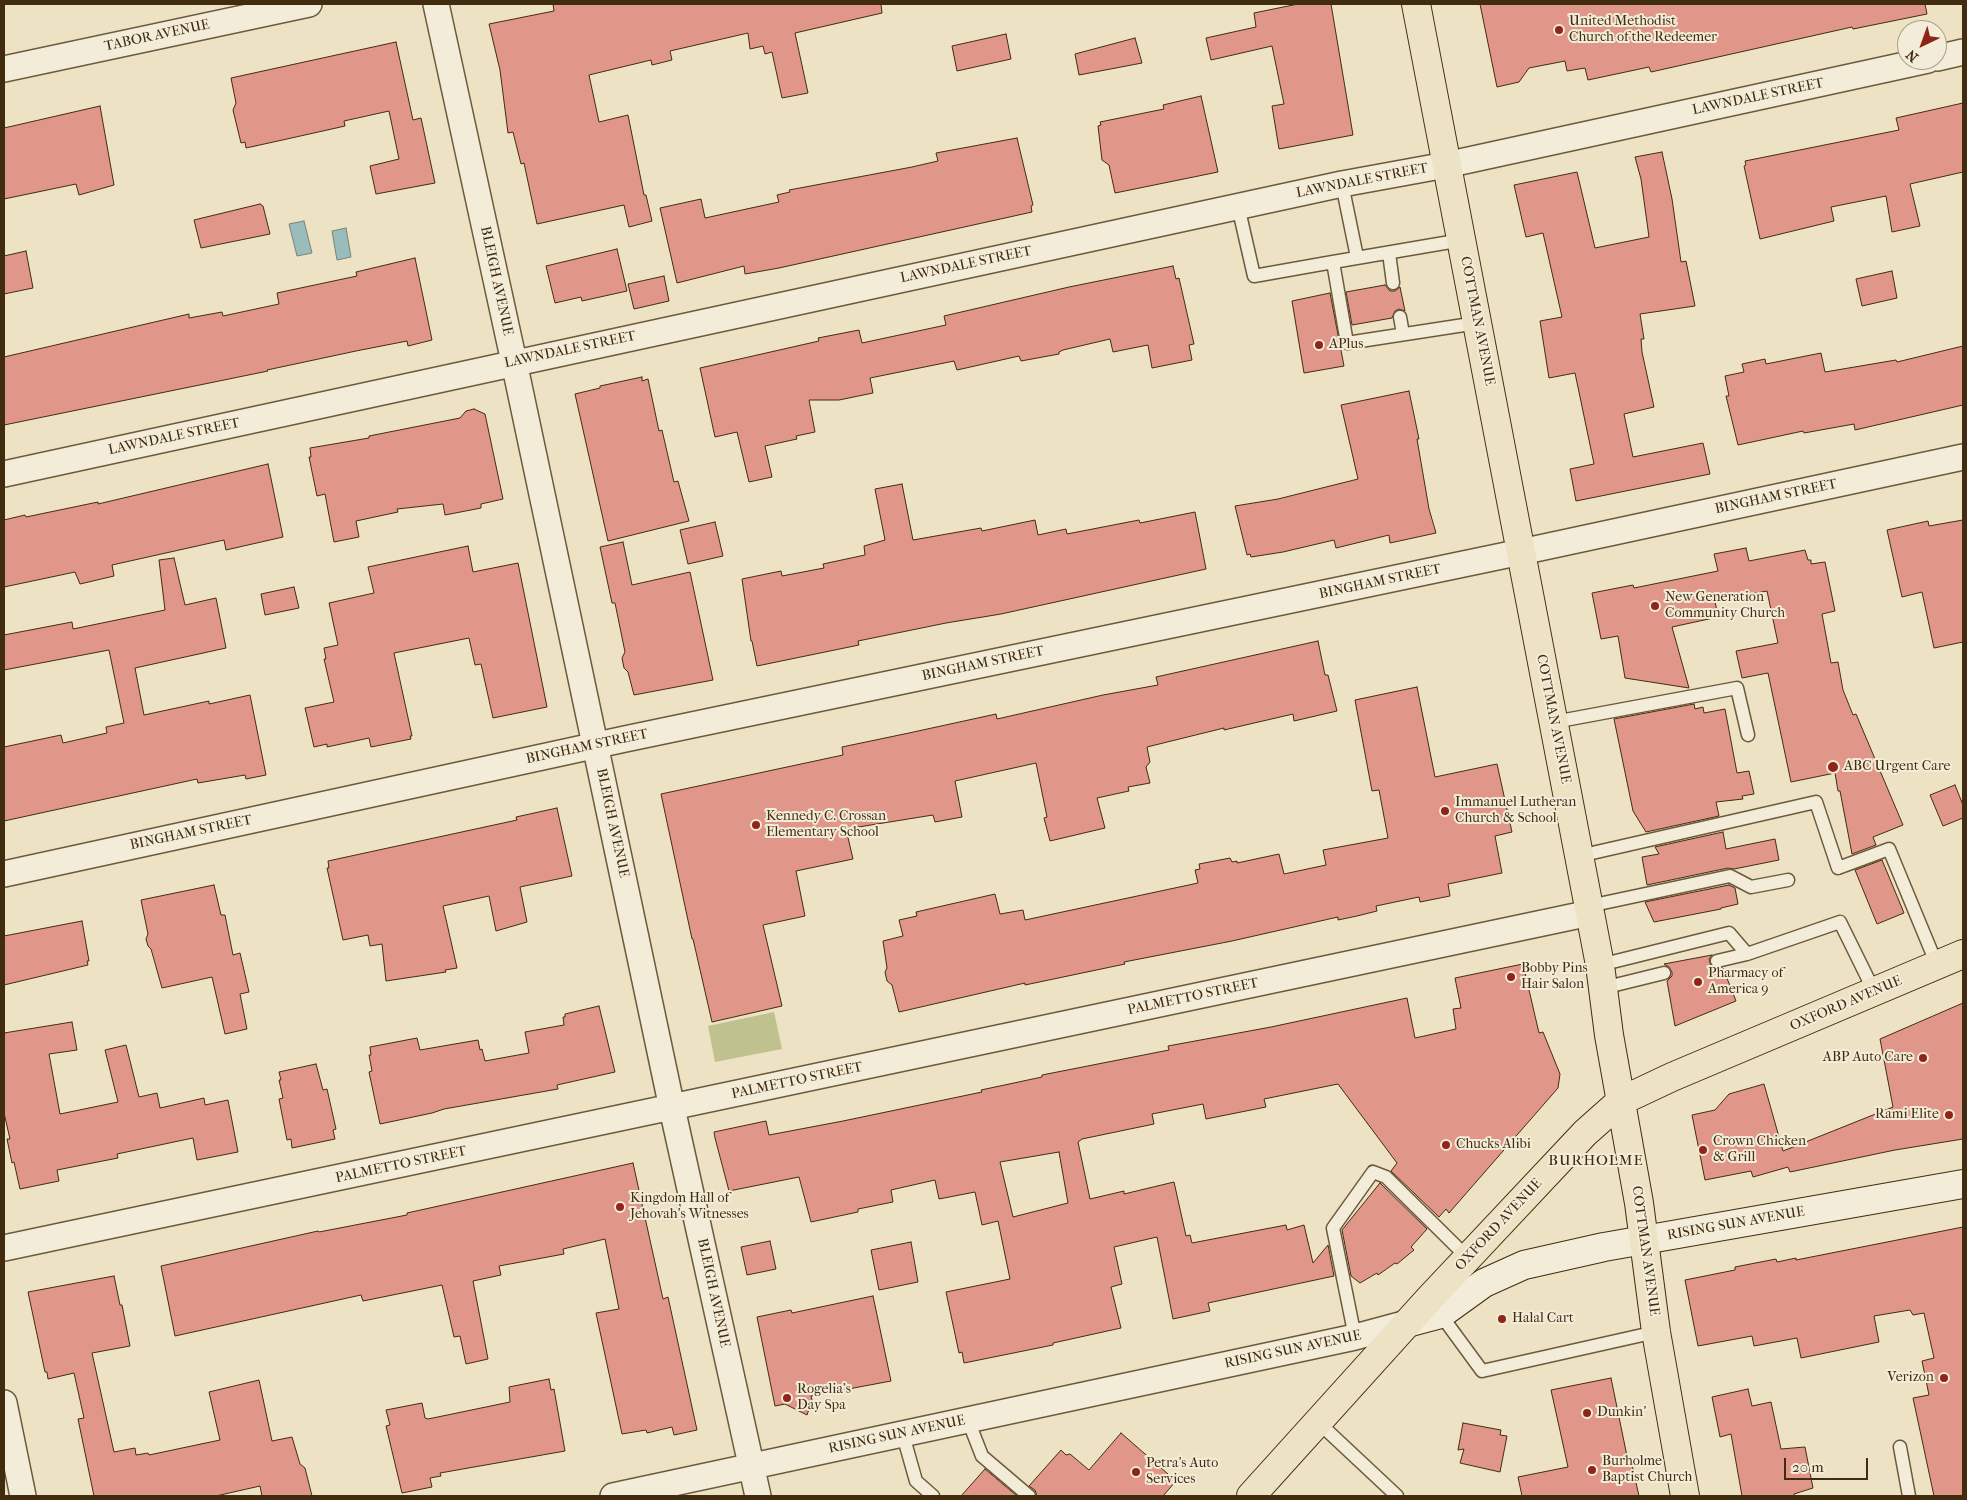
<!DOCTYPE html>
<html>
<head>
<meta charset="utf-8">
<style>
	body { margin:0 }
	#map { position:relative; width:1967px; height:1500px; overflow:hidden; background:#ede2c3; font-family:"IM FELL French Canon",serif }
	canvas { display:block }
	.frame { position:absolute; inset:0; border:5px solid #422c10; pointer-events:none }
	.north { position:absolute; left:1897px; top:20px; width:50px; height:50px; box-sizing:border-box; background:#f3ecd8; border:1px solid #ac9f88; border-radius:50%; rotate:222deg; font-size:14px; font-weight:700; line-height:20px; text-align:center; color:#422c10 }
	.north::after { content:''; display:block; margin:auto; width:18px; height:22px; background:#8f2418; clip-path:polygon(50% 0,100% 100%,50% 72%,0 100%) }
	.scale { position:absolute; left:1784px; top:1458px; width:84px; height:22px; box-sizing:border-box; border:2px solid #422c10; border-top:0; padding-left:6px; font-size:15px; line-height:18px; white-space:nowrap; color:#422c10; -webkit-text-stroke:4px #f3ecd8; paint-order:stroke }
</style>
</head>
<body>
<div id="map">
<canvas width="1967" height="1500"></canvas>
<div class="frame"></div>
<div class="north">N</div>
<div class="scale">20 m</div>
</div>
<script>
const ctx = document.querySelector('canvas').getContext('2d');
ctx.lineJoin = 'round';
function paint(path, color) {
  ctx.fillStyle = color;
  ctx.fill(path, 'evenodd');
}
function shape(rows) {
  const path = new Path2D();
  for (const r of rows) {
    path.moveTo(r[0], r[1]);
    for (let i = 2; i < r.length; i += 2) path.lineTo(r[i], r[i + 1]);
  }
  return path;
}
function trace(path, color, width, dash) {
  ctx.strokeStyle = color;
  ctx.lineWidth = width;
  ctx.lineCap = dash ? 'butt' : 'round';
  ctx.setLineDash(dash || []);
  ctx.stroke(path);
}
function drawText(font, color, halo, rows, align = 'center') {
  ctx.font = font + ' "IM FELL French Canon",serif';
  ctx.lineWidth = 4;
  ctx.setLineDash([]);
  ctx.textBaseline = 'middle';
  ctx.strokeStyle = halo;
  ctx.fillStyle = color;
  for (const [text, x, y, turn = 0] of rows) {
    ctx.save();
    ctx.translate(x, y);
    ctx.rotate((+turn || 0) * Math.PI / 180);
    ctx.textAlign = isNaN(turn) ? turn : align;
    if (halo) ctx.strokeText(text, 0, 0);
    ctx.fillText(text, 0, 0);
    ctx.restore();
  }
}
const green = shape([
	[774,1012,782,1049,715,1062,708,1026]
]);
const water = shape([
	[304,221,312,253,297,256,289,224,304,221],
	[346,228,351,257,337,260,332,231,346,228]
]);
const building = shape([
	[553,4,881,4,882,13,795,33,808,93,782,98,772,52,765,54,763,46,750,49,748,33,670,51,672,60,652,65,651,60,589,75,599,122,628,115,644,195,646,195,652,221,629,227,624,205,537,224,524,163,521,164,513,132,508,133,500,70,489,24,554,11,553,4],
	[1298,4,1331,4,1353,135,1279,149,1272,106,1284,104,1272,46,1211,60,1206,38,1256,27,1254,13,1298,4],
	[1480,4,1925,4,1927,14,1853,29,1852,27,1651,72,1649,67,1588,80,1585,68,1567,71,1565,61,1529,68,1519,82,1497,87,1480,4],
	[1006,34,1011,59,957,71,952,46,1006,34],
	[1135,38,1142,63,1079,75,1075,54,1135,38],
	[396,42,413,120,421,118,435,183,376,194,370,166,399,159,389,111,344,121,345,126,287,139,246,148,245,142,241,143,233,110,236,103,231,78,396,42],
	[1201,96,1218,172,1115,193,1109,165,1102,160,1098,126,1101,125,1100,122,1164,109,1163,105,1201,96],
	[1963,103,1963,172,1910,184,1920,226,1892,232,1886,196,1831,207,1834,221,1760,239,1744,166,1746,165,1745,161,1899,130,1896,118,1963,103],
	[100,106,114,185,79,195,76,184,4,199,4,128,100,106],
	[1017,138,1033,205,1031,206,1032,212,779,268,745,274,744,266,677,283,660,208,701,199,705,218,779,202,777,195,790,192,789,190,912,167,938,161,936,153,1017,138],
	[1662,152,1672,199,1681,262,1686,261,1695,306,1640,314,1644,339,1641,339,1642,352,1654,407,1624,414,1633,457,1703,443,1710,474,1576,501,1570,469,1594,464,1575,373,1549,378,1540,321,1562,317,1543,233,1526,237,1514,185,1577,172,1595,248,1649,237,1641,179,1635,157,1662,152],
	[260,204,263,206,270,234,201,248,194,220,260,204],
	[617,249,627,291,582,301,581,297,555,303,546,266,617,249],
	[26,251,33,288,4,294,4,256,26,251],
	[415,258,432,340,408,346,407,341,356,351,267,370,268,371,4,425,4,357,189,314,189,318,222,312,223,316,279,304,277,293,357,276,356,272,415,258],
	[1173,266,1176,279,1179,278,1194,344,1189,345,1192,360,1152,368,1148,345,1113,352,1110,339,1063,350,1059,352,1059,354,1021,361,1019,356,957,370,954,361,870,378,873,393,839,400,809,400,815,432,796,436,797,439,765,446,772,477,749,482,737,432,715,437,700,368,819,341,818,338,859,330,862,343,946,325,944,316,1069,287,1173,266],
	[1892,271,1897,298,1862,306,1856,279,1892,271],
	[664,276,669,301,634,309,628,284,664,276],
	[1385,285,1390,291,1395,291,1400,287,1405,311,1399,309,1395,311,1392,318,1352,325,1346,292,1385,285],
	[1330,293,1344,366,1304,373,1292,301,1330,293],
	[1963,346,1963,405,1855,430,1854,424,1804,433,1803,431,1738,445,1726,396,1729,396,1725,376,1744,372,1742,364,1765,359,1766,364,1821,353,1825,372,1896,360,1897,362,1963,346],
	[642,377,642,381,648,379,659,431,662,430,674,482,678,481,689,521,608,541,575,394,600,388,600,386,642,377],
	[1409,391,1419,439,1417,439,1429,509,1436,533,1390,543,1389,535,1336,548,1334,540,1283,552,1251,557,1250,554,1247,555,1235,506,1278,499,1358,479,1341,405,1409,391],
	[474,409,485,414,503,499,481,504,481,508,445,515,443,504,397,509,398,512,356,521,359,537,334,542,325,494,317,496,309,457,311,457,310,448,369,438,369,436,460,418,466,411,474,409],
	[268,464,283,537,226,550,224,540,112,565,114,576,80,584,75,572,4,587,4,520,25,515,26,517,98,502,98,504,268,464],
	[902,484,913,540,981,528,982,531,1035,520,1038,535,1066,529,1067,534,1139,520,1140,523,1195,512,1206,569,1001,614,946,623,858,641,859,645,757,666,752,641,751,641,742,579,781,571,782,576,824,568,823,564,865,555,864,546,885,540,875,489,902,484],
	[1963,520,1963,642,1934,648,1922,592,1902,597,1887,530,1928,521,1929,526,1963,520],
	[715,522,723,556,688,564,680,530,715,522],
	[623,542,632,585,690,572,713,680,634,695,628,672,624,668,622,658,625,652,615,603,612,603,600,547,623,542],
	[468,546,473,572,518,563,547,707,493,718,481,664,475,665,469,638,394,653,412,736,410,736,411,739,371,747,369,738,327,747,327,744,314,747,305,708,334,702,324,659,326,659,324,648,338,645,329,603,374,593,368,567,468,546],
	[1746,548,1749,561,1805,550,1808,560,1811,560,1811,564,1825,562,1835,611,1822,614,1831,663,1838,662,1843,690,1853,715,1856,714,1903,825,1873,837,1876,845,1852,854,1840,791,1838,791,1835,773,1791,782,1768,673,1742,678,1736,651,1778,643,1767,591,1715,601,1718,617,1672,627,1689,688,1625,678,1618,636,1601,639,1592,593,1633,585,1634,588,1718,571,1714,554,1746,548],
	[174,558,185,605,216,598,226,648,135,668,144,715,209,701,209,704,250,695,266,775,246,779,245,775,198,783,197,779,4,821,4,747,61,735,63,743,107,733,106,727,124,723,109,650,4,670,4,635,72,622,73,629,165,610,159,560,174,558],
	[294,587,299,608,265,615,261,594,294,587],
	[1318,641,1325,675,1328,675,1337,711,1294,721,1293,714,1224,730,1224,728,1147,747,1150,762,1146,767,1150,783,1128,787,1129,791,1097,798,1105,828,1050,841,1044,818,1047,817,1036,763,955,781,962,817,935,822,933,815,846,829,853,859,796,871,805,916,763,925,782,1006,712,1022,693,939,692,939,661,794,843,755,842,747,909,733,996,714,997,719,1103,695,1158,685,1156,677,1318,641],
	[1417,687,1435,777,1497,764,1512,832,1495,836,1502,873,1448,884,1450,896,1420,902,1419,897,1376,906,1377,911,1357,916,1338,920,1338,917,1232,941,1124,962,1125,964,1025,985,1025,983,899,1012,892,985,887,981,885,972,887,968,883,941,903,936,899,920,917,916,916,912,995,894,1000,914,1023,910,1025,920,1198,883,1195,870,1200,869,1199,864,1230,858,1232,862,1237,861,1237,863,1279,854,1284,874,1326,865,1323,850,1388,838,1379,790,1372,791,1355,700,1417,687],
	[1694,704,1695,709,1703,707,1704,713,1725,709,1737,773,1749,771,1754,794,1742,796,1743,799,1716,802,1719,816,1646,832,1633,811,1614,719,1694,704],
	[1955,785,1963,805,1963,818,1943,826,1930,795,1955,785],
	[557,808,572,876,520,887,527,922,496,931,489,896,443,906,457,968,445,970,446,972,386,981,382,944,370,946,368,935,343,940,327,868,329,868,328,861,517,820,516,817,557,808],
	[1723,832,1726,849,1775,839,1779,860,1734,869,1728,868,1647,885,1642,857,1659,854,1655,847,1723,832],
	[1882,860,1904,913,1877,924,1855,870,1882,860],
	[214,885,221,915,225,915,233,955,240,953,249,992,240,994,247,1029,225,1034,212,977,162,988,151,949,148,946,146,939,148,934,141,900,214,885],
	[1729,885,1735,888,1738,904,1721,908,1721,909,1654,922,1645,902,1729,885],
	[82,921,89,961,87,961,88,965,4,985,4,936,82,921],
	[1712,955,1709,959,1711,966,1715,969,1723,968,1736,1001,1675,1026,1667,981,1672,976,1672,972,1669,967,1664,964,1712,955],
	[1523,964,1539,1033,1543,1032,1560,1074,1558,1088,1449,1213,1446,1209,1439,1217,1391,1171,1397,1163,1338,1084,1264,1099,1266,1107,1206,1119,1203,1104,1152,1114,1154,1124,1082,1139,1078,1142,1090,1199,1124,1191,1124,1194,1174,1182,1186,1236,1190,1235,1192,1243,1286,1225,1287,1230,1304,1225,1313,1263,1328,1245,1334,1276,1208,1303,1210,1311,1173,1319,1157,1237,1114,1247,1122,1284,1111,1287,1121,1328,1053,1343,1053,1345,964,1363,962,1352,959,1353,946,1292,1010,1279,998,1221,982,1225,975,1192,939,1199,935,1180,891,1190,893,1202,858,1209,858,1212,811,1222,799,1177,729,1191,715,1138,714,1132,766,1121,769,1135,843,1121,982,1092,981,1090,1042,1077,1042,1075,1169,1050,1168,1046,1271,1027,1407,998,1415,1038,1456,1029,1453,1009,1461,1008,1455,978,1523,964],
	[1059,1152,1068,1203,1013,1217,1000,1162,1059,1152],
	[1963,1003,1963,1139,1895,1150,1790,1172,1788,1167,1753,1177,1751,1171,1705,1180,1692,1115,1715,1110,1729,1094,1764,1084,1783,1151,1893,1107,1880,1039,1963,1003],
	[599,1006,615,1072,557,1085,558,1089,444,1109,432,1113,380,1124,369,1072,372,1071,369,1055,371,1055,370,1047,417,1038,420,1050,478,1040,480,1050,482,1049,485,1061,529,1053,525,1032,564,1025,563,1017,565,1017,565,1014,599,1006],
	[72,1022,77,1050,49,1054,60,1114,118,1102,105,1050,126,1045,139,1097,157,1093,160,1108,204,1098,205,1105,228,1100,238,1152,197,1160,193,1138,117,1154,118,1158,57,1170,59,1181,20,1189,14,1162,12,1163,7,1139,10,1139,4,1113,4,1033,72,1022],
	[316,1064,323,1090,327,1089,336,1129,333,1130,335,1139,292,1148,291,1139,287,1140,279,1099,283,1098,279,1080,281,1080,279,1072,316,1064],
	[633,1163,663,1299,668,1297,697,1430,674,1435,672,1427,647,1433,646,1430,622,1434,596,1313,619,1309,605,1239,563,1249,564,1254,499,1266,501,1275,473,1281,488,1359,466,1364,460,1336,454,1337,442,1285,363,1301,361,1295,175,1336,161,1266,318,1231,319,1232,407,1215,407,1213,633,1163],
	[1380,1183,1427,1229,1411,1247,1414,1250,1397,1264,1395,1263,1378,1275,1377,1273,1360,1283,1351,1276,1342,1230,1380,1183],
	[1963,1227,1963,1496,1934,1496,1913,1398,1929,1395,1922,1361,1934,1358,1924,1313,1913,1315,1910,1310,1874,1316,1879,1342,1801,1358,1797,1338,1754,1346,1752,1336,1698,1346,1685,1280,1735,1270,1735,1267,1776,1259,1777,1262,1796,1258,1796,1260,1963,1227],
	[770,1241,776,1269,747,1275,741,1247,770,1241],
	[911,1242,918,1282,879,1290,871,1250,911,1242],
	[114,1276,120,1305,122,1305,130,1346,92,1353,114,1452,135,1448,136,1455,148,1453,149,1455,220,1440,209,1392,259,1380,272,1441,292,1437,300,1464,305,1468,312,1496,262,1496,260,1486,216,1496,94,1496,78,1419,84,1418,74,1373,48,1379,47,1372,45,1372,28,1292,114,1276],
	[873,1296,891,1381,811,1396,812,1400,807,1415,785,1404,775,1406,757,1317,791,1310,792,1313,873,1296],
	[1611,1378,1628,1461,1631,1460,1639,1496,1522,1496,1518,1477,1568,1467,1551,1390,1611,1378],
	[549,1379,551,1390,554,1389,565,1451,440,1473,441,1476,430,1478,432,1487,402,1493,386,1426,390,1425,386,1410,422,1403,425,1418,428,1419,510,1402,509,1387,549,1379],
	[1748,1389,1752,1406,1771,1402,1781,1449,1805,1447,1813,1488,1794,1494,1794,1496,1742,1496,1731,1434,1720,1437,1712,1397,1748,1389],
	[1463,1423,1501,1430,1500,1435,1507,1436,1500,1472,1460,1463,1464,1449,1458,1450,1463,1423],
	[1121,1433,1176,1481,1163,1496,1037,1496,1035,1490,1029,1486,1061,1450,1066,1455,1070,1454,1089,1470,1121,1433],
	[985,1469,1017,1496,961,1496,985,1469]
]);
const lane = shape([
	[1342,184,1357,257],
	[1238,206,1254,276,1333,262],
	[1462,240,1333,262,1347,343,1477,323],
	[1389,253,1393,283],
	[1400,317,1403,334],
	[1554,722,1737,688,1748,735],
	[1579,856,1816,802,1838,868,1889,849,1937,965],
	[1589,906,1730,876,1751,887,1788,880],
	[1717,961,1747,954],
	[1600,965,1729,933,1747,954,1840,922,1874,991],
	[1603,988,1664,973],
	[1438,1311,1482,1371,1656,1332],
	[1355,1337,1333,1228,1373,1172,1386,1177,1468,1258],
	[968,1420,982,1456,1029,1496],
	[1318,1422,1397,1496],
	[903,1435,916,1481,933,1496],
	[1900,1447,1909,1496]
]);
const street = shape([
	[436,4,514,362,672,1108,758,1496],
	[1937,58,1963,52],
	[4,69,309,4],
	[4,474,1342,184,1446,165,1928,60],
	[4,874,625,739,1521,552,1963,457],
	[4,1248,1590,913],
	[4,1403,23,1496],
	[613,1496,1355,1337,1407,1323]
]);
const secondary = shape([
	[1407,1323,1441,1314,1484,1283,1524,1265,1604,1247,1963,1184]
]);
const primary = shape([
	[1416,4,1600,965,1609,1035,1639,1203,1656,1332,1685,1496],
	[1251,1496,1429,1299,1585,1133,1621,1101,1672,1077,1963,954]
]);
const markers = [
	[1559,30,5,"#8f2418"],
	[1319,345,5,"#8f2418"],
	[1655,606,5,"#8f2418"],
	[1833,767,6,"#8f2418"],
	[1445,811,5,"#8f2418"],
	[756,825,5,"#8f2418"],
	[1511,977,5,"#8f2418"],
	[1698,982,5,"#8f2418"],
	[1923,1058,5,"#8f2418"],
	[1949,1115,5,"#8f2418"],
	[1446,1145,5,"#8f2418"],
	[1703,1150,5,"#8f2418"],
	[620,1207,5,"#8f2418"],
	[1502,1319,5,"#8f2418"],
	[1944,1378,5,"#8f2418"],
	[787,1398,5,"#8f2418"],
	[1587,1413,5,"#8f2418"],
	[1592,1470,5,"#8f2418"],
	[1136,1472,5,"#8f2418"]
];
const poiNames = [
	["United Methodist",1569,22],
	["Church of the Redeemer",1569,38],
	["APlus",1329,345],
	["New Generation",1665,598],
	["Community Church",1665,614],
	["ABC Urgent Care",1844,767],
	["Immanuel Lutheran",1455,803],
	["Church & School",1455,819],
	["Kennedy C. Crossan",766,817],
	["Elementary School",766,833],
	["Bobby Pins",1521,969],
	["Hair Salon",1521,985],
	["Pharmacy of",1708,974],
	["America 9",1708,990],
	["ABP Auto Care",1913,1058,"right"],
	["Rami Elite",1939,1115,"right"],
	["Crown Chicken",1713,1142],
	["& Grill",1713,1158],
	["Chucks Alibi",1456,1145],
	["Kingdom Hall of",630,1199],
	["Jehovah's Witnesses",630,1215],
	["Halal Cart",1512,1319],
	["Verizon",1934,1378,"right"],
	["Rogelia's",797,1390],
	["Day Spa",797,1406],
	["Dunkin'",1597,1413],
	["Burholme",1602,1462],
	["Baptist Church",1602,1478],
	["Petra's Auto",1146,1464],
	["Services",1146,1480]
];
const streetNames = [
	["TABOR AVENUE",157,36,-12],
	["LAWNDALE STREET",1758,97,-12],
	["LAWNDALE STREET",1362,181,-11],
	["LAWNDALE STREET",966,265,-12],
	["BLEIGH AVENUE",496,281,78],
	["COTTMAN AVENUE",1477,321,79],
	["LAWNDALE STREET",570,350,-12],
	["LAWNDALE STREET",174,437,-12],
	["BINGHAM STREET",1776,497,-12],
	["BINGHAM STREET",1380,582,-12],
	["BINGHAM STREET",983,664,-12],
	["COTTMAN AVENUE",1553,719,79],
	["BINGHAM STREET",587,747,-12],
	["BLEIGH AVENUE",612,823,78],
	["BINGHAM STREET",191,833,-12],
	["PALMETTO STREET",1193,997,-12],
	["OXFORD AVENUE",1846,1004,-23],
	["PALMETTO STREET",797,1081,-12],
	["PALMETTO STREET",401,1165,-12],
	["RISING SUN AVENUE",1736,1224,-10],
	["OXFORD AVENUE",1499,1225,-47],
	["COTTMAN AVENUE",1645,1251,82],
	["BLEIGH AVENUE",713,1293,78],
	["RISING SUN AVENUE",1293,1350,-12],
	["RISING SUN AVENUE",897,1435,-12]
];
const neighbourhoodNames = [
	["BURHOLME",1596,1161]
];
paint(green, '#bfc18f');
paint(water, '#9abcba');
trace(water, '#778276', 1);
paint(building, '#e09689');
trace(building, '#422c10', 1);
trace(lane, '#6d5a3d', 15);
trace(street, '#6d5a3d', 28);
trace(secondary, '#422c10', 30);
trace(primary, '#422c10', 30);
trace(lane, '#f3ecd8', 12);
trace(street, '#f3ecd8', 25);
trace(secondary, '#f3ecd8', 28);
trace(primary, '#ede2c3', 28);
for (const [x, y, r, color] of markers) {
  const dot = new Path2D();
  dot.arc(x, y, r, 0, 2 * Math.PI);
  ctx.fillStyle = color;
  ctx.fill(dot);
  trace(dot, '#f3ecd8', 2);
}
drawText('14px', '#422c10', '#f3ecd8', poiNames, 'left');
drawText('14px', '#422c10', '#f3ecd8', streetNames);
ctx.letterSpacing = '1px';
drawText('15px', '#422c10', '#f3ecd8', neighbourhoodNames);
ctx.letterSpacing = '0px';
</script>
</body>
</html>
